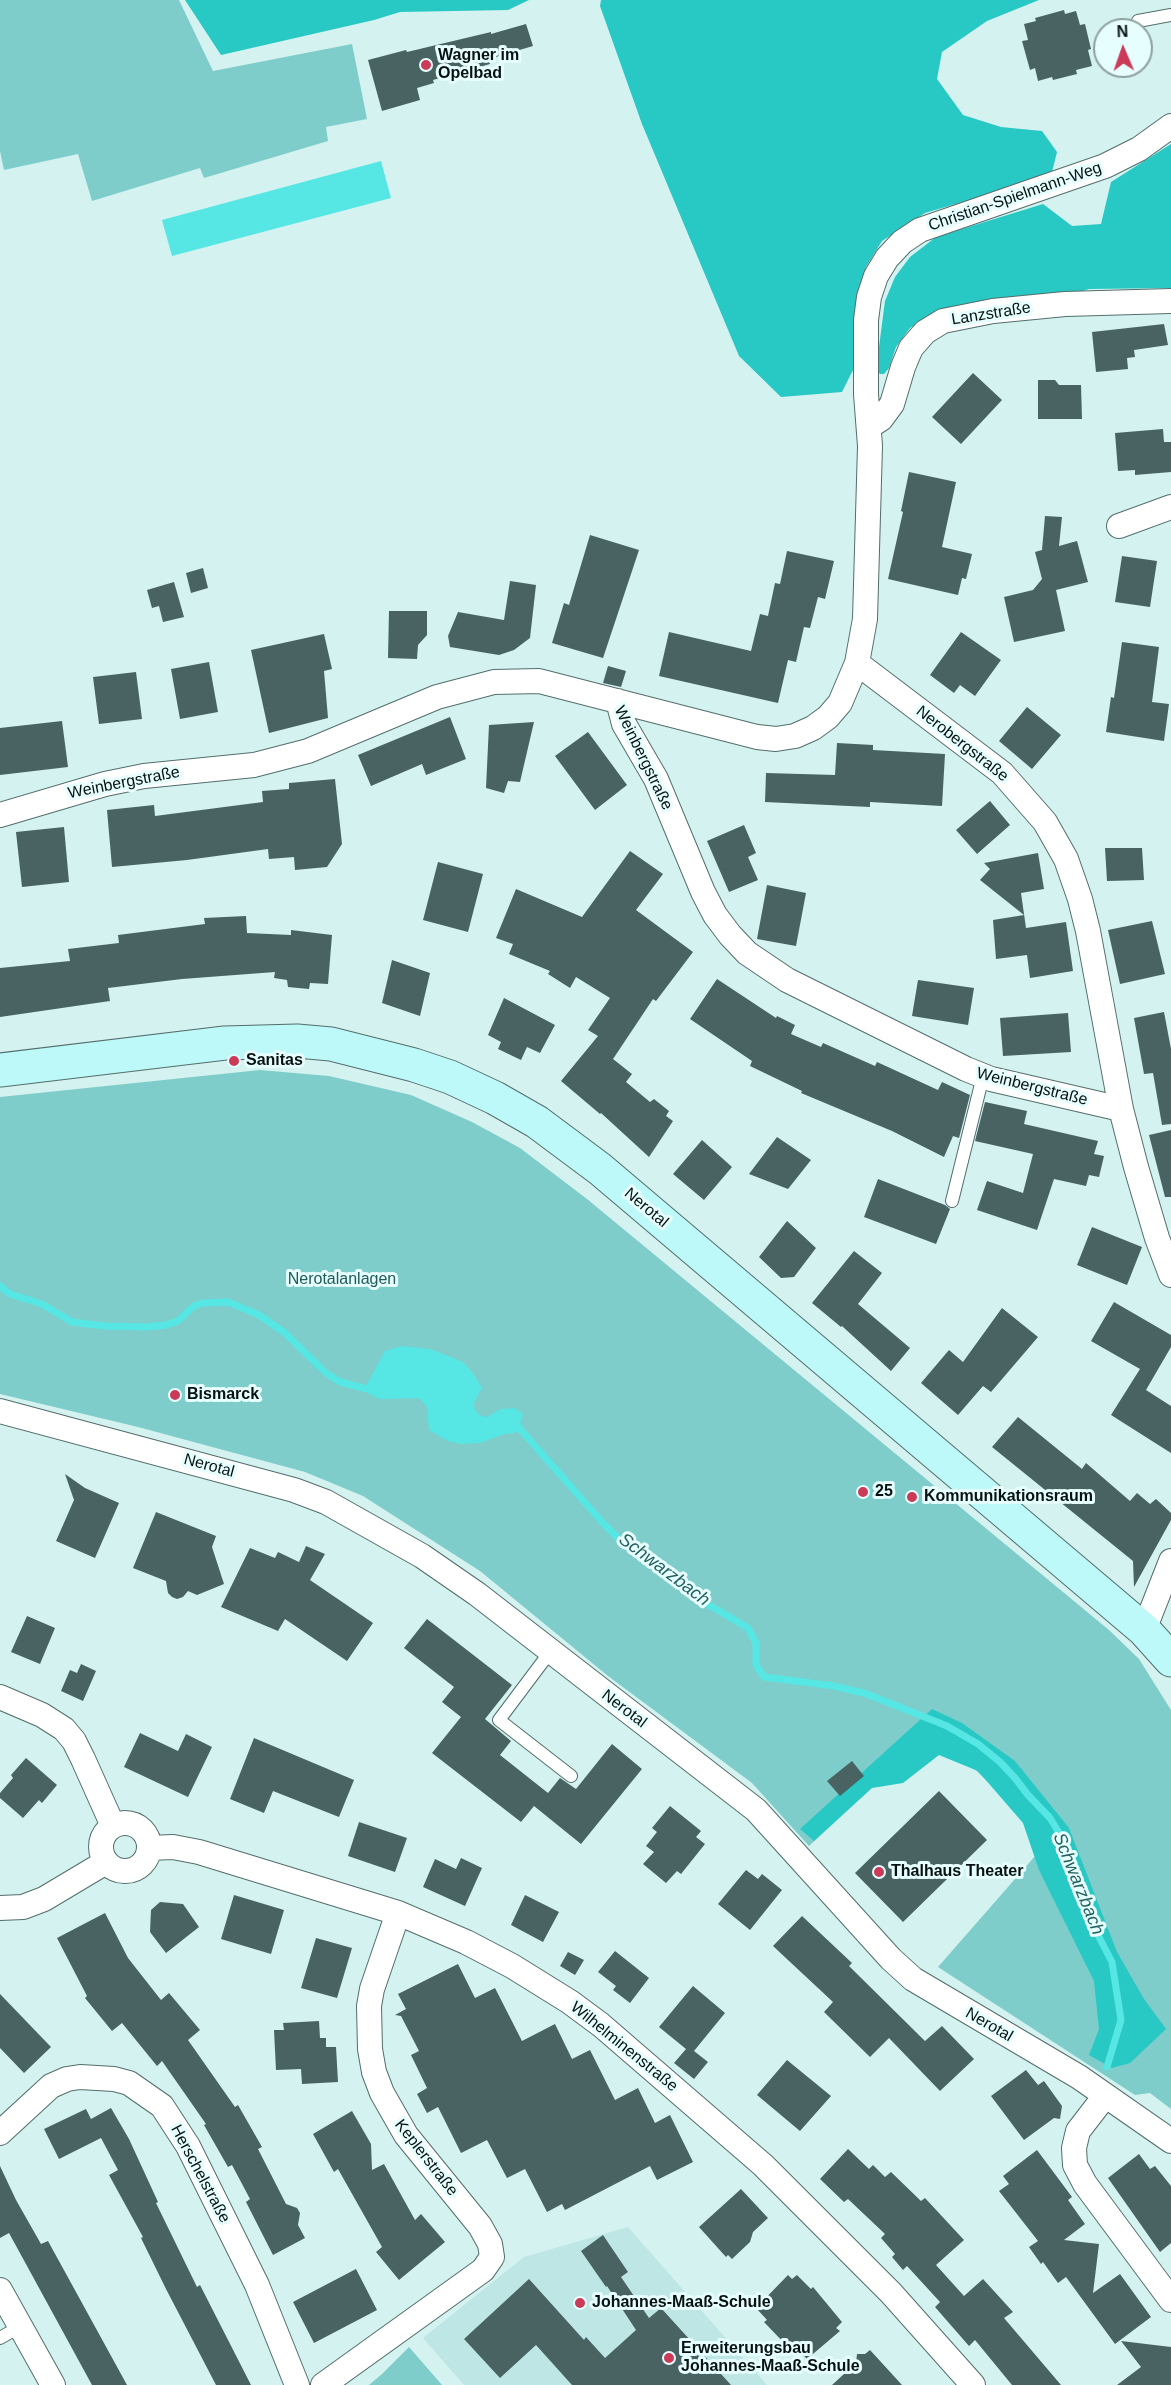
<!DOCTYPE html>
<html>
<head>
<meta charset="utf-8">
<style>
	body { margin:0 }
	#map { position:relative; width:1171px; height:2385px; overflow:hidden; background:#d4f2f0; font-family:Helvetica,sans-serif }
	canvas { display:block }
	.north { position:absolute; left:1093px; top:18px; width:60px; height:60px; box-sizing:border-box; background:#e6fefd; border:2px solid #8da09f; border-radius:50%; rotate:358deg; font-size:16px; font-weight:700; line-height:24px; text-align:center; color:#081212 }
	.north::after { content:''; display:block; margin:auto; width:21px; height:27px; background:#cb3b59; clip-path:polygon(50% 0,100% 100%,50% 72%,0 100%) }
</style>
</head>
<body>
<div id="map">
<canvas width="1171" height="2385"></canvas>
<div class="north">N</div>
</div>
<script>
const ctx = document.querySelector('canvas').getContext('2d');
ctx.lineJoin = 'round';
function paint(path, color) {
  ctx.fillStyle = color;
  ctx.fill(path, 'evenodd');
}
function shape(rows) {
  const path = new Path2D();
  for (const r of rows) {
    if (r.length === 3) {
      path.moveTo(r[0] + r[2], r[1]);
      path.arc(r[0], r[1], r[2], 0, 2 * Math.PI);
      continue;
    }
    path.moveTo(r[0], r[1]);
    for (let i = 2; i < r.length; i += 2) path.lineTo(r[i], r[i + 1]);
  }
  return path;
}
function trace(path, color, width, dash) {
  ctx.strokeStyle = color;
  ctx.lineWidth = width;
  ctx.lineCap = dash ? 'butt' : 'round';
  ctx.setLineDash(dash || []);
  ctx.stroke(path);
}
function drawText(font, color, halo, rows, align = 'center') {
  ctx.font = font + ' Helvetica,sans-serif';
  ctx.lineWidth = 6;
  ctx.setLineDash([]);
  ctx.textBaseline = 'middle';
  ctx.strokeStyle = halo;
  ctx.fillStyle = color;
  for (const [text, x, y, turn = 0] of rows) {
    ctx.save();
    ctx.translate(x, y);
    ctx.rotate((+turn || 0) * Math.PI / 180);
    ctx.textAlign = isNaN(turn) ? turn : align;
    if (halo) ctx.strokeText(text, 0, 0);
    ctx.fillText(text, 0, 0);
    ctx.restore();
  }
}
const built = shape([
	[628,2227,767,2385,464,2385,423,2338,524,2257]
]);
const green = shape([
	[0,0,179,0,213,71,352,44,367,119,326,127,328,141,204,178,200,168,92,201,78,154,4,170,0,151],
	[260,1070,329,1076,411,1095,472,1122,520,1148,587,1199,1109,1630,1139,1659,1171,1710,1171,2109,1150,2093,1135,2095,938,1967,1036,1855,1025,1818,957,1752,921,1742,809,1846,752,1783,608,1676,480,1571,363,1496,305,1472,138,1427,0,1394,0,1097],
	[409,2347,442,2385,369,2385,382,2374]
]);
const forest = shape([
	[185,0,529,0,508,10,400,12,374,20,221,55],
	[601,0,1039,0,987,21,942,52,937,79,963,115,1001,127,1042,131,1057,152,1051,176,925,213,882,241,866,267,856,301,853,370,842,392,781,397,739,356,642,124,600,6],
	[1171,144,1171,288,1089,289,1070,295,935,313,910,328,896,347,889,368,884,374,880,374,876,370,885,301,895,277,910,257,936,237,1043,204,1072,226,1101,224,1111,182],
	[932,1709,962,1723,1015,1761,1069,1828,1117,1952,1144,1999,1166,2029,1130,2063,1112,2068,1089,2055,1099,2029,1094,1981,1039,1870,1023,1823,978,1771,939,1755,903,1783,872,1788,814,1841,800,1829]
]);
const water = shape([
	[381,161,391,198,172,256,162,220],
	[402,1346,430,1349,463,1362,473,1373,482,1388,474,1403,474,1408,481,1416,487,1417,501,1409,515,1408,523,1414,520,1422,523,1426,514,1433,504,1434,480,1443,461,1444,448,1441,429,1430,427,1407,421,1400,417,1398,380,1399,367,1393,366,1386,385,1351]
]);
const stream = shape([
	[0,1286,10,1294,42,1304,72,1322,104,1326,147,1327,166,1325,178,1321,194,1306,203,1303,228,1302,259,1315,285,1333,326,1373,340,1382,367,1389,375,1385],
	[511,1426,520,1429,603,1523,626,1546,699,1599,748,1628,756,1643,756,1665,764,1677,834,1686,867,1694,947,1726,978,1744,1000,1762,1015,1778,1028,1795,1050,1818,1058,1831,1068,1854,1087,1914,1112,1962,1121,2020,1107,2067]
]);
const building = shape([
	[1064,10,1065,14,1076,11,1080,25,1085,24,1091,49,1088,50,1092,66,1076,70,1077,74,1053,80,1052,77,1038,81,1035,68,1030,70,1022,41,1028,40,1024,24,1036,21,1035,18],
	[526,24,533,46,489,59,490,64,433,80,434,83,417,88,420,100,382,111,368,60,406,50,407,52,491,32,491,34],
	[1164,324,1168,345,1134,350,1135,357,1127,358,1128,369,1096,372,1092,332],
	[973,373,1002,400,961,444,932,417],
	[1038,380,1055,380,1059,385,1081,385,1082,419,1038,419],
	[1163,429,1164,442,1171,442,1171,472,1135,475,1135,470,1118,471,1115,433],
	[909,472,956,482,942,547,972,554,966,579,962,578,958,595,888,579,903,512,901,511],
	[1045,516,1062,517,1059,546,1077,541,1088,582,1056,590,1065,631,1014,642,1004,597,1033,590,1042,579,1035,552,1042,550],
	[590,535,639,550,603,658,552,643,564,603,569,605],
	[787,551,834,561,825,599,818,597,810,628,804,627,796,662,788,660,778,703,659,676,669,632,751,651,760,614,768,616,775,583,780,584],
	[1122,556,1157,561,1150,607,1115,602],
	[203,568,208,588,191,593,186,573],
	[510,581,536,585,530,638,514,650,499,655,450,647,448,636,458,612,504,620],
	[174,582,184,617,163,622,159,606,152,608,147,590],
	[389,611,427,611,427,635,418,645,417,659,388,658],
	[961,632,1001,660,975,696,960,685,954,693,930,675],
	[324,634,332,669,324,671,328,718,269,733,251,650],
	[1122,642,1159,647,1152,702,1169,704,1164,741,1106,732,1111,697,1114,698],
	[209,662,218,712,180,719,171,669],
	[608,666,626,671,621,687,603,683],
	[136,672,142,719,99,724,93,677],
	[1027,707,1061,735,1032,769,999,741],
	[450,717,466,759,426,775,422,764,371,786,358,755],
	[62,721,68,767,0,775,0,728],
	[534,722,520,782,508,781,504,793,486,788,489,725],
	[588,732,627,785,595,810,555,756],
	[837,743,873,745,873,750,945,754,942,806,870,802,870,807,765,802,766,773,835,775],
	[335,779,342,844,327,867,295,870,294,857,269,859,268,849,187,860,112,867,107,810,154,805,155,816,263,802,262,791,289,789,289,783],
	[990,801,1010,825,977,854,956,830],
	[744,825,756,853,748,857,758,880,729,892,707,841],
	[64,827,69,882,22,887,16,832],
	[1105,848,1142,848,1144,880,1107,881],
	[630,851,663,874,636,910,693,952,656,1001,653,999,613,1059,632,1074,626,1082,650,1102,654,1099,669,1111,666,1116,673,1121,649,1157,601,1113,600,1114,561,1081,598,1036,588,1030,610,998,576,977,570,988,548,974,550,971,509,954,513,944,496,938,516,889,582,917],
	[1038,853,1044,889,1021,893,1026,928,1066,922,1073,971,1030,978,1027,955,996,959,993,920,1024,915,980,880,990,869,984,863],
	[438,862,483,874,468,932,423,920],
	[767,885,806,893,796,946,757,939],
	[246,916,247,933,291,935,291,930,332,935,328,984,310,983,309,989,288,987,287,980,274,978,275,972,182,979,108,988,110,1001,0,1017,0,968,70,961,68,949,119,943,118,935,205,924,204,918],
	[1152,921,1165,974,1120,984,1108,930],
	[392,960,430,973,420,1016,382,1003],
	[717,979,776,1018,777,1016,795,1025,791,1034,821,1047,823,1043,875,1066,877,1062,938,1090,942,1082,970,1095,959,1138,953,1136,944,1157,892,1131,801,1093,802,1091,750,1066,752,1061,690,1019],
	[918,980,974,988,968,1025,912,1016],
	[504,998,555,1025,540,1053,527,1047,521,1060,498,1049,501,1042,488,1035],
	[1164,1012,1171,1049,1171,1124,1162,1125,1153,1073,1144,1074,1134,1018],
	[1068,1013,1071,1052,1003,1056,1000,1018],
	[985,1102,1027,1111,1024,1124,1098,1141,1094,1154,1104,1156,1099,1177,1089,1175,1086,1186,1054,1179,1037,1230,977,1210,987,1181,1023,1193,1033,1154,975,1141],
	[1171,1130,1171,1197,1165,1197,1149,1135],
	[777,1137,811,1160,788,1189,749,1174],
	[702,1140,732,1167,704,1200,673,1174],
	[878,1179,945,1205,950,1209,936,1244,864,1217],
	[787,1221,816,1248,794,1277,781,1278,759,1257],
	[1092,1227,1142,1247,1127,1285,1077,1265],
	[854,1251,882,1273,858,1304,910,1348,891,1371,842,1326,841,1327,812,1303],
	[1114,1302,1171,1335,1171,1347,1146,1390,1171,1406,1171,1453,1111,1415,1140,1369,1091,1341],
	[1002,1308,1038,1337,991,1392,983,1386,958,1415,921,1383,949,1350,963,1362],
	[1018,1417,1082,1469,1086,1463,1130,1501,1137,1493,1150,1504,1156,1499,1171,1513,1171,1520,1134,1587,1133,1561,992,1447],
	[65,1474,85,1488,119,1503,95,1558,56,1541,74,1500],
	[156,1512,216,1536,212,1547,224,1584,197,1595,188,1591,183,1597,177,1599,172,1597,168,1593,166,1581,133,1568],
	[306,1546,325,1554,310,1580,373,1623,347,1661,285,1619,278,1631,221,1607,250,1548,275,1558,278,1552,299,1562],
	[27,1616,55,1628,40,1664,11,1652],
	[427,1619,512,1685,485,1719,511,1741,500,1755,548,1793,560,1778,576,1789,612,1744,642,1769,581,1844,534,1806,521,1822,432,1753,461,1717,442,1702,454,1687,404,1648],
	[81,1664,96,1671,83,1701,61,1691,70,1670,77,1673],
	[140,1733,178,1751,186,1734,212,1747,188,1797,124,1767],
	[254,1738,354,1780,339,1817,273,1791,264,1813,230,1799],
	[26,1758,57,1785,42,1803,39,1800,23,1818,0,1798,0,1793,13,1778,11,1775],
	[852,1761,864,1776,840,1796,827,1781],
	[939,1791,987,1840,903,1922,855,1873],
	[670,1806,701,1831,696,1837,705,1844,681,1874,677,1871,666,1883,643,1864,654,1852,646,1846,657,1832,652,1828],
	[359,1822,407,1838,395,1872,348,1856],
	[461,1858,482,1868,465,1906,423,1887,435,1859,456,1869],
	[746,1870,758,1879,762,1874,782,1890,750,1930,718,1904],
	[234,1895,284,1910,271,1954,221,1939],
	[525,1895,559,1912,543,1942,511,1925],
	[160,1902,183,1904,199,1927,166,1953,150,1932,151,1910],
	[105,1913,128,1958,161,2000,169,1993,200,2030,188,2040,235,2107,238,2105,262,2147,258,2149,286,2204,297,2208,300,2213,298,2225,305,2238,273,2255,246,2202,250,2199,232,2165,228,2167,204,2125,206,2124,162,2061,157,2066,122,2023,112,2031,85,1998,87,1996,57,1938],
	[802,1916,852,1963,849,1966,925,2041,942,2026,974,2059,940,2091,889,2038,870,2057,824,2012,833,2002,773,1946],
	[316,1938,352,1948,337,1998,301,1988],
	[615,1951,649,1978,630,2003,613,1990,616,1986,598,1972],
	[568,1952,584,1960,575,1975,560,1966],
	[458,1964,475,1998,495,1988,522,2041,555,2024,572,2059,590,2050,615,2100,638,2088,655,2123,670,2115,693,2162,657,2180,650,2166,565,2210,562,2204,547,2212,525,2169,507,2178,487,2140,461,2153,438,2107,427,2113,417,2094,427,2088,411,2055,419,2051,401,2016,395,2015,406,2009,398,1994],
	[693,1986,725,2013,694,2051,708,2062,694,2079,674,2063,686,2049,659,2027],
	[0,1994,51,2047,24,2073,0,2048],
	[319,2021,320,2038,326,2038,326,2047,336,2047,338,2082,302,2084,301,2069,276,2070,274,2030,284,2030,283,2023],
	[787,2060,831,2096,800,2131,757,2095],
	[1026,2070,1038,2085,1044,2081,1062,2106,1060,2119,1054,2118,1024,2140,991,2096],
	[111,2108,129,2139,158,2202,156,2203,197,2287,200,2285,251,2385,216,2385,166,2289,141,2238,143,2237,109,2175,118,2170,101,2138,59,2159,44,2129,86,2109,91,2119],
	[352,2111,371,2144,372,2170,384,2164,415,2220,421,2214,445,2242,399,2280,376,2252,382,2247,338,2169,334,2172,313,2134],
	[848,2149,869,2169,873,2165,885,2177,891,2172,921,2201,925,2198,964,2240,936,2265,964,2296,983,2279,1013,2312,1004,2318,1061,2385,1012,2385,975,2340,969,2346,935,2307,940,2302,907,2266,903,2270,892,2257,895,2254,881,2238,885,2234,848,2199,844,2202,820,2179],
	[1037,2150,1072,2197,1068,2200,1085,2224,1064,2240,1099,2244,1093,2293,1120,2274,1151,2317,1115,2344,1066,2277,1058,2283,1043,2262,1041,2264,1029,2247,1038,2241,999,2191,1009,2184,1003,2176],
	[1139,2154,1150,2169,1155,2166,1171,2186,1171,2243,1160,2252,1108,2178],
	[0,2166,16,2200,41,2244,48,2241,127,2385,92,2385,9,2233,0,2238],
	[741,2189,768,2218,753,2232,750,2242,732,2259,728,2255,726,2257,699,2227],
	[603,2235,628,2272,621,2277,649,2318,661,2308,731,2385,572,2385,536,2345,500,2378,464,2339,529,2279,584,2340,586,2337,605,2358,636,2330,607,2286,606,2287,581,2251],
	[356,2269,377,2310,314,2343,293,2302],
	[788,2275,792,2279,797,2275,811,2289,813,2287,842,2322,836,2328,840,2331,807,2359,791,2342,787,2346,764,2322,767,2320,756,2308],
	[1121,2341,1171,2347,1171,2385,1117,2385,1141,2367],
	[870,2350,902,2385,832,2385,856,2363,857,2354,865,2354]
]);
const lane = shape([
	[1138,21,1171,15],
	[952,1201,983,1076],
	[550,1652,499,1720,571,1776],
	[0,2338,21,2326]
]);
const street = shape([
	[870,426,881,419,892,404,903,367,911,348,925,332,943,321,993,311,1065,304,1171,301],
	[1119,526,1171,507],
	[857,663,1002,773,1045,822,1066,859,1080,899,1088,931,1121,1109,1136,1167,1157,1238,1171,1275],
	[618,701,624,724,656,779,703,892,715,915,730,935,747,953,787,980,966,1069,991,1079,1121,1109],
	[0,815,105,784,144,776,254,765,308,751,437,697,494,682,539,681,757,737,776,739,795,736,813,728,828,717,840,703,857,663,865,619,870,446,866,394,866,320,869,297,876,276,887,258,902,242,920,230,1105,166,1139,149,1171,126],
	[0,1411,294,1490,326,1502,422,1556,477,1594,756,1810,891,1959,913,1979,1079,2077,1171,2141],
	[1144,1630,1171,1561],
	[0,1697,42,1715,64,1729,74,1741,83,1759,113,1826],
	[125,1847,24],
	[149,1848,173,1847,199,1852,398,1913,466,1942,512,1966,570,2002,601,2025,763,2165,891,2293,973,2385],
	[0,1908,23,1907,44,1899,106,1862],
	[1105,2096,1078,2131,1074,2148,1075,2165,1085,2184,1171,2300],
	[0,2133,51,2086,67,2079,80,2077,114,2079,129,2083,162,2106,188,2146,257,2285,297,2385],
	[0,2290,53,2385],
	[323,2385,483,2270,492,2257,490,2244,480,2226,406,2135,382,2093,374,2072,370,2049,369,2006,372,1989,398,1913]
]);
const secondary = shape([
	[0,1070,225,1043,297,1041,331,1044,414,1065,450,1077,495,1098,537,1122,600,1169,1144,1630,1171,1660]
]);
const markers = [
	[426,65,6,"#cb3b59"],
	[234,1061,6,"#cb3b59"],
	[175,1395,6,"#cb3b59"],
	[863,1492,6,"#cb3b59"],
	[912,1497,6,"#cb3b59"],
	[879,1872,6,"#cb3b59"],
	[580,2303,6,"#cb3b59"],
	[669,2358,6,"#cb3b59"]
];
const poiNames = [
	["Wagner im",438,56],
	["Opelbad",438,74],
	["Sanitas",246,1061],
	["Bismarck",187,1395],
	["25",875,1492],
	["Kommunikationsraum",924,1497],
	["Thalhaus Theater",891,1872],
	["Johannes-Maaß-Schule",592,2303],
	["Erweiterungsbau",681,2349],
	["Johannes-Maaß-Schule",681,2367]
];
const streetNames = [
	["Christian-Spielmann-Weg",1015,197,-19],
	["Lanzstraße",991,314,-9],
	["Nerobergstraße",962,744,38],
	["Weinbergstraße",643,758,64],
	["Weinbergstraße",124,783,-11],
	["Weinbergstraße",1032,1087,14],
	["Nerotal",646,1208,40],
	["Nerotal",209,1466,15],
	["Nerotal",624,1709,37],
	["Nerotal",989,2025,30],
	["Wilhelminenstraße",624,2047,39],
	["Keplerstraße",426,2158,52],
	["Herschelstraße",200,2174,62]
];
const parkNames = [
	["Nerotalanlagen",342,1280]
];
const waterNames = [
	["Schwarzbach",664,1570,37],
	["Schwarzbach",1078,1884,68]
];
paint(built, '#bee6e4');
paint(green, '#7ecdca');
paint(forest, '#28c8c4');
paint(water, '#56e7e4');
trace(stream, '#56e7e4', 7);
paint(building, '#486362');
trace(lane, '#536e6c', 14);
trace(street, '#536e6c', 26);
trace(secondary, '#536e6c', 35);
trace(lane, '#fff', 12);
trace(street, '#fff', 24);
trace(secondary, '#bdf9f8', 33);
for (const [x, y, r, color] of markers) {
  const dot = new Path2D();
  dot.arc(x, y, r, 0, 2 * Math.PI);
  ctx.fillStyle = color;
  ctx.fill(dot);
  trace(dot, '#e6fefd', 2);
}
drawText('bold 16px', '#081212', '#e6fefd', poiNames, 'left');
drawText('16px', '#081212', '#e6fefd', streetNames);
drawText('16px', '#205c5a', '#e6fefd', parkNames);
drawText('italic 18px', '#25615f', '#e6fefd', waterNames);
</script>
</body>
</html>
